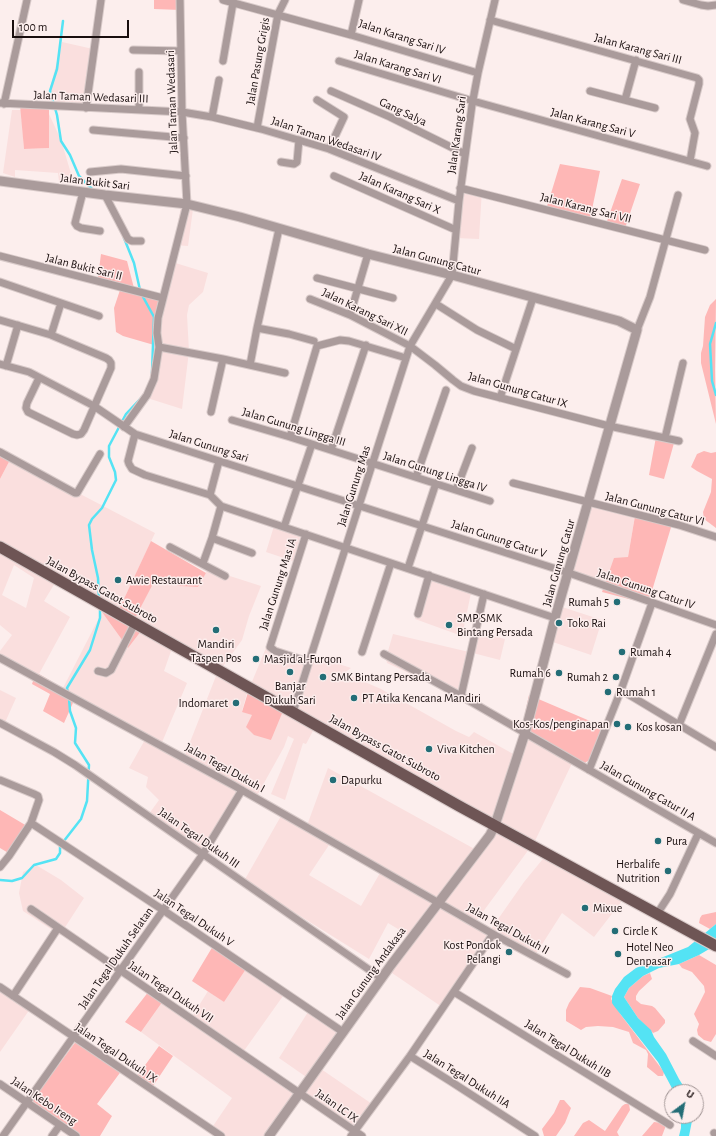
<!DOCTYPE html>
<html>
<head>
<meta charset="utf-8">
<style>
	body { margin:0 }
	#map { position:relative; width:716px; height:1136px; overflow:hidden; background:#fceeed; font-family:"Alegreya Sans",sans-serif }
	canvas { display:block }
	.north { position:absolute; left:664px; top:1084px; width:40px; height:40px; box-sizing:border-box; background:#fceeed; border:1px solid #a19494; border-radius:50%; rotate:32deg; font-size:11px; font-weight:700; line-height:16px; text-align:center; color:#190e0e }
	.north::after { content:''; display:block; margin:auto; width:14px; height:18px; background:#236d76; clip-path:polygon(50% 0,100% 100%,50% 72%,0 100%) }
	.scale { position:absolute; left:12px; top:20px; width:117px; height:18px; box-sizing:border-box; border:2px solid #190e0e; border-top:0; padding-left:5px; font-size:12px; line-height:14px; white-space:nowrap; color:#190e0e; -webkit-text-stroke:3px #fceeed; paint-order:stroke }
</style>
</head>
<body>
<div id="map">
<canvas width="716" height="1136"></canvas>
<div class="north">U</div>
<div class="scale">100 m</div>
</div>
<script>
const ctx = document.querySelector('canvas').getContext('2d');
ctx.lineJoin = 'round';
function paint(path, color) {
  ctx.fillStyle = color;
  ctx.fill(path, 'evenodd');
}
function shape(rows) {
  const path = new Path2D();
  for (const r of rows) {
    path.moveTo(r[0], r[1]);
    for (let i = 2; i < r.length; i += 2) path.lineTo(r[i], r[i + 1]);
  }
  return path;
}
function trace(path, color, width, dash) {
  ctx.strokeStyle = color;
  ctx.lineWidth = width;
  ctx.lineCap = dash ? 'butt' : 'round';
  ctx.setLineDash(dash || []);
  ctx.stroke(path);
}
function drawText(font, color, halo, rows, align = 'center') {
  ctx.font = font + ' "Alegreya Sans",sans-serif';
  ctx.lineWidth = 3;
  ctx.setLineDash([]);
  ctx.textBaseline = 'middle';
  ctx.strokeStyle = halo;
  ctx.fillStyle = color;
  for (const [text, x, y, turn = 0] of rows) {
    ctx.save();
    ctx.translate(x, y);
    ctx.rotate((+turn || 0) * Math.PI / 180);
    ctx.textAlign = isNaN(turn) ? turn : align;
    if (halo) ctx.strokeText(text, 0, 0);
    ctx.fillText(text, 0, 0);
    ctx.restore();
  }
}
const built = shape([
	[62,42,93,49,86,107,45,107],
	[12,110,21,110,24,149,49,148,49,114,61,140,72,177,69,179,59,181,58,173,15,170,15,177,3,173],
	[464,185,482,189,479,239,456,238],
	[181,206,193,209,188,246,174,245],
	[169,261,208,273,203,292,189,305,187,315,189,351,182,409,144,397,155,367,154,345],
	[11,458,155,533,115,618,103,612,131,626,157,575,179,586,198,587,208,569,261,586,249,616,242,640,216,676,247,693,242,711,252,715,272,740,249,689,268,643,313,662,315,656,351,668,344,673,381,689,456,731,469,737,474,732,515,755,521,731,574,759,535,841,474,924,489,932,524,882,551,849,628,893,594,937,562,913,534,957,497,937,456,996,445,1009,389,971,413,938,388,923,369,959,244,881,281,816,305,831,328,768,480,852,498,830,314,729,306,744,303,743,285,800,271,794,294,739,288,736,284,747,254,801,241,793,202,854,146,818,159,800,146,787,148,777,129,768,146,738,63,688,102,612,55,583,44,601,70,617,39,674,35,675,20,664,0,655,0,651,12,635,0,625,0,479],
	[14,565,34,578,26,608,2,595],
	[171,651,216,676,183,760,160,747,187,683,164,671],
	[329,845,380,873,361,906,309,875],
	[588,501,635,516,628,557,604,585,565,572],
	[274,526,301,534,293,561,266,552],
	[428,573,472,588,462,636,415,619],
	[556,605,602,620,591,655,547,640],
	[474,631,505,639,500,660,469,652,456,695,387,663,386,658,393,634,469,652],
	[0,690,16,698,3,727,0,725],
	[36,865,61,880,84,898,60,935,23,911,19,893,23,872],
	[246,969,283,996,241,1055,302,1097,312,1081,279,1058,308,1012,345,1036,321,1069,375,1106,357,1133,302,1097,274,1136,220,1136,211,1129,232,1098,141,1032,163,1001,190,1020,208,991,224,1002],
	[0,989,30,1009,0,1052]
]);
const green = shape([
	[154,0,180,0,181,10,154,9],
	[20,105,49,107,49,148,24,149],
	[560,164,600,171,590,219,545,213],
	[622,179,640,184,624,231,606,224],
	[101,254,127,261,135,292,162,301,154,345,123,336,116,332,114,308,120,290,97,285],
	[716,299,715,370,716,424,701,363,701,353,703,346,705,317,710,305],
	[656,437,674,443,664,479,649,475],
	[704,451,711,453,716,452,716,528,704,519,703,512,711,492,712,479,697,471,691,467,697,454],
	[0,452,11,458,0,479],
	[635,516,672,524,648,604,602,592,614,558,628,557],
	[151,541,206,573,198,587,179,586,157,576,131,626,141,631,128,648,102,612,115,618],
	[39,674,76,696,64,723,43,711,50,694,32,684,35,675],
	[249,689,283,711,271,740,254,735,246,727,252,715,242,712],
	[529,695,604,727,591,759,583,764,521,731],
	[0,810,27,826,10,854,0,848],
	[716,912,716,924,710,929,699,923,700,918,702,915],
	[213,946,246,969,224,1002,192,981],
	[699,955,716,965,716,1034,711,1042,704,1040,698,1035,697,1030,699,1024,694,1014,705,992,704,986,692,972,682,968,679,964],
	[650,973,652,979,639,991,636,996,636,1000,641,1004,652,1006,655,1008,665,1020,665,1023,658,1031,653,1033,638,1018,624,997,629,988,643,976],
	[580,987,590,988,612,996,611,999,621,1015,664,1072,663,1076,658,1076,647,1067,648,1054,646,1050,633,1043,629,1032,613,1027,598,1026,586,1027,581,1030,566,1021,566,1010,569,1003],
	[149,991,163,1001,141,1032,125,1022],
	[77,1040,122,1070,97,1104,112,1116,100,1136,75,1136,28,1106],
	[159,1046,173,1056,151,1089,135,1079],
	[560,1100,564,1100,571,1108,565,1123,556,1136,544,1136,542,1129,554,1113],
	[625,1104,629,1104,630,1110,617,1132,619,1136,574,1136,583,1123,589,1120,605,1131,622,1106],
	[654,1122,662,1123,665,1125,665,1128,662,1136,642,1136]
]);
const water = shape([
	[716,924,716,945,699,955,679,964,659,968,643,976,629,988,624,997,638,1018,651,1030,654,1037,666,1054,679,1079,687,1092,674,1092,658,1062,614,1006,612,1003,612,996,615,989,624,977,636,968,688,947],
	[681,1116,693,1116,689,1136,679,1136,681,1128]
]);
const stream = shape([
	[63,21,57,69,50,91,57,115,61,141,70,155,79,176,94,191],
	[124,238,134,263,140,290],
	[142,295,154,317,152,373],
	[716,323,710,344,712,381,716,395],
	[99,599,98,578,92,550,89,525,92,519,102,508,116,480,115,472,109,457,109,446,126,414,143,396],
	[68,693,67,688,90,650,100,618,100,608],
	[0,880,12,881,22,878,34,865,56,859,60,853,60,846,81,819,87,801,89,765,75,743,76,728,70,711,69,698]
]);
const minor = shape([
	[223,0,351,35,478,73],
	[683,0,701,5,708,6,716,5],
	[490,20,697,78,699,80,699,84,690,119,695,133,690,161],
	[351,35,359,0],
	[133,50,181,51],
	[223,61,233,3],
	[339,61,473,101,707,166],
	[331,91,390,117,465,154],
	[590,91,655,108],
	[317,100,344,117,329,149],
	[625,100,636,60],
	[0,103,182,112,212,117,261,129,329,149,459,201],
	[4,104,27,0],
	[86,108,101,0],
	[139,109,139,72],
	[212,117,219,80],
	[257,128,278,14,285,0],
	[93,130,184,138],
	[281,162,294,164,297,162,299,140],
	[90,172,121,169,186,176],
	[334,176,456,230],
	[460,188,705,250],
	[83,192,75,223,77,226,81,228,100,231],
	[105,195,128,239,132,241,141,241],
	[0,256,163,298],
	[317,278,393,298],
	[0,282,99,316],
	[310,299,350,315,410,346,435,365,453,380,461,386,474,391,609,426,679,441],
	[436,304,477,330,516,349],
	[350,315,368,254],
	[0,320,51,335,106,358,109,360,111,363,111,368,84,430,81,434,77,435,73,434,28,412,26,408,27,403,39,378],
	[257,328,289,334,314,341],
	[637,330,650,297,678,195],
	[51,335,61,303],
	[159,347,223,359,285,373],
	[0,364,29,372,94,406,135,434,569,573,716,625],
	[250,365,257,328,279,229],
	[6,366,18,325],
	[500,398,533,298],
	[211,412,223,359],
	[232,420,290,437,490,501],
	[124,427,147,395,154,379,159,347,157,333,158,318,187,204,182,112,180,0],
	[135,434,128,461,129,464,132,469,145,475,210,495],
	[290,437,317,346,340,340,349,341,406,358],
	[665,438,683,363],
	[331,450,366,345],
	[0,452,75,493,77,493,100,454],
	[219,461,210,495,221,506,555,618],
	[416,477,446,390],
	[513,483,679,525,716,537],
	[456,490,472,448],
	[284,527,312,444],
	[306,534,270,647,275,651,309,662],
	[212,538,252,553],
	[170,547,225,576],
	[203,563,212,538,221,506],
	[408,568,436,483],
	[418,614,429,575],
	[362,652,391,563],
	[384,654,461,696,716,843],
	[0,658,233,785,493,934,567,974],
	[98,671,106,673,111,670,135,623],
	[621,690,716,747],
	[461,696,484,594],
	[293,712,410,346,452,275,459,201,472,105,478,73,495,0],
	[0,723,54,752,75,765,381,978],
	[679,725,716,634],
	[589,770,621,690,652,603],
	[0,780,34,794,38,796,39,800,31,823,9,856,0,867],
	[31,823,163,910,343,1032],
	[31,909,362,1136],
	[657,914,670,894,698,834],
	[0,987,221,1136],
	[454,992,670,1125],
	[13,996,58,928],
	[693,1041,716,1056],
	[410,1056,450,1081,535,1136],
	[0,1084,76,1136],
	[714,1133,716,1136],
	[3,1136,203,854,242,790],
	[52,1136,60,1125],
	[351,1136,410,1056,493,934]
]);
const tertiary = shape([
	[0,181,105,195,187,204,240,217,368,254,452,275,619,321,637,330,555,618,525,733,495,825,490,835,391,965,269,1136]
]);
const primary = shape([
	[0,547,459,806,716,946]
]);
const markers = [
	[118,580,4,"#236d76"],
	[617,602,4,"#236d76"],
	[559,623,4,"#236d76"],
	[449,625,4,"#236d76"],
	[216,630,4,"#236d76"],
	[622,652,4,"#236d76"],
	[256,659,4,"#236d76"],
	[290,672,4,"#236d76"],
	[559,673,4,"#236d76"],
	[323,677,4,"#236d76"],
	[616,677,4,"#236d76"],
	[608,692,4,"#236d76"],
	[354,698,4,"#236d76"],
	[236,703,4,"#236d76"],
	[617,724,4,"#236d76"],
	[628,727,4,"#236d76"],
	[429,749,4,"#236d76"],
	[333,780,4,"#236d76"],
	[658,841,4,"#236d76"],
	[668,871,4,"#236d76"],
	[585,908,4,"#236d76"],
	[615,931,4,"#236d76"],
	[509,952,4,"#236d76"],
	[618,954,4,"#236d76"]
];
const streetNames = [
	["Jalan Karang Sari IV",402,37,18],
	["Jalan Karang Sari III",638,49,15],
	["Jalan Pasung Grigis",258,61,-80],
	["Jalan Karang Sari VI",398,67,17],
	["Jalan Taman Wedasari III",91,97,2],
	["Jalan Taman Wedasari",172,102,-92],
	["Gang Salya",403,112,25],
	["Jalan Karang Sari V",593,123,15],
	["Jalan Karang Sari",457,135,-82],
	["Jalan Taman Wedasari IV",326,139,19],
	["Jalan Bukit Sari",95,182,7],
	["Jalan Karang Sari X",400,193,24],
	["Jalan Karang Sari VII",586,208,14],
	["Jalan Gunung Catur",437,260,15],
	["Jalan Bukit Sari II",84,267,14],
	["Jalan Karang Sari XII",365,312,26],
	["Jalan Gunung Catur IX",518,390,16],
	["Jalan Gunung Lingga III",294,427,17],
	["Jalan Gunung Sari",209,446,18],
	["Jalan Gunung Lingga IV",435,472,18],
	["Jalan Gunung Mas",354,486,-72],
	["Jalan Gunung Catur VI",655,509,15],
	["Jalan Gunung Catur V",499,539,18],
	["Jalan Gunung Catur",559,563,-74],
	["Jalan Gunung Mas IA",278,584,-72],
	["Jalan Gunung Catur IV",646,589,19],
	["Jalan Bypass Gatot Subroto",102,590,29],
	["Jalan Bypass Gatot Subroto",385,748,29],
	["Jalan Tegal Dukuh I",225,768,29],
	["Jalan Gunung Catur II A",648,791,30],
	["Jalan Tegal Dukuh III",199,838,35],
	["Jalan Tegal Dukuh V",194,918,34],
	["Jalan Tegal Dukuh II",508,929,29],
	["Jalan Tegal Dukuh Selatan",116,958,-55],
	["Jalan Gunung Andakasa",371,973,-54],
	["Jalan Tegal Dukuh VII",171,992,34],
	["Jalan Tegal Dukuh IIB",568,1049,32],
	["Jalan Tegal Dukuh IX",116,1053,34],
	["Jalan Tegal Dukuh IIA",467,1079,32],
	["Jalan Kebo Ireng",44,1101,34],
	["Jalan LC IX",337,1106,35]
];
const poiNames = [
	["Awie Restaurant",126,580],
	["Rumah 5",609,602,"right"],
	["SMP SMK",457,618],
	["Bintang Persada",457,632],
	["Toko Rai",567,623],
	["Mandiri",216,644,"center"],
	["Taspen Pos",216,658,"center"],
	["Rumah 4",630,652],
	["Masjid al-Furqon",264,659],
	["Rumah 6",551,673,"right"],
	["SMK Bintang Persada",331,677],
	["Rumah 2",608,677,"right"],
	["Banjar",290,686,"center"],
	["Dukuh Sari",290,700,"center"],
	["Rumah 1",616,692],
	["PT Atika Kencana Mandiri",362,698],
	["Indomaret",228,703,"right"],
	["Kos-Kos/penginapan",609,724,"right"],
	["Kos kosan",636,727],
	["Viva Kitchen",437,749],
	["Dapurku",341,780],
	["Pura",666,841],
	["Herbalife",660,864,"right"],
	["Nutrition",660,878,"right"],
	["Mixue",593,908],
	["Circle K",623,931],
	["Kost Pondok",501,945,"right"],
	["Pelangi",501,959,"right"],
	["Hotel Neo",626,947],
	["Denpasar",626,961]
];
paint(built, '#fadfde');
paint(green, '#feb7b6');
paint(water, '#54e3f4');
trace(stream, '#54e3f4', 2.5);
trace(minor, '#d8cac9', 9);
trace(tertiary, '#d8cac9', 11);
trace(primary, '#d8cac9', 13);
trace(minor, '#aa9b9b', 7);
trace(tertiary, '#aa9b9b', 9);
trace(primary, '#6e5555', 11);
for (const [x, y, r, color] of markers) {
  const dot = new Path2D();
  dot.arc(x, y, r, 0, 2 * Math.PI);
  ctx.fillStyle = color;
  ctx.fill(dot);
  trace(dot, '#fceeed', 1.5);
}
drawText('12px', '#190e0e', '#fceeed', streetNames);
drawText('12px', '#190e0e', '#fceeed', poiNames, 'left');
</script>
</body>
</html>
